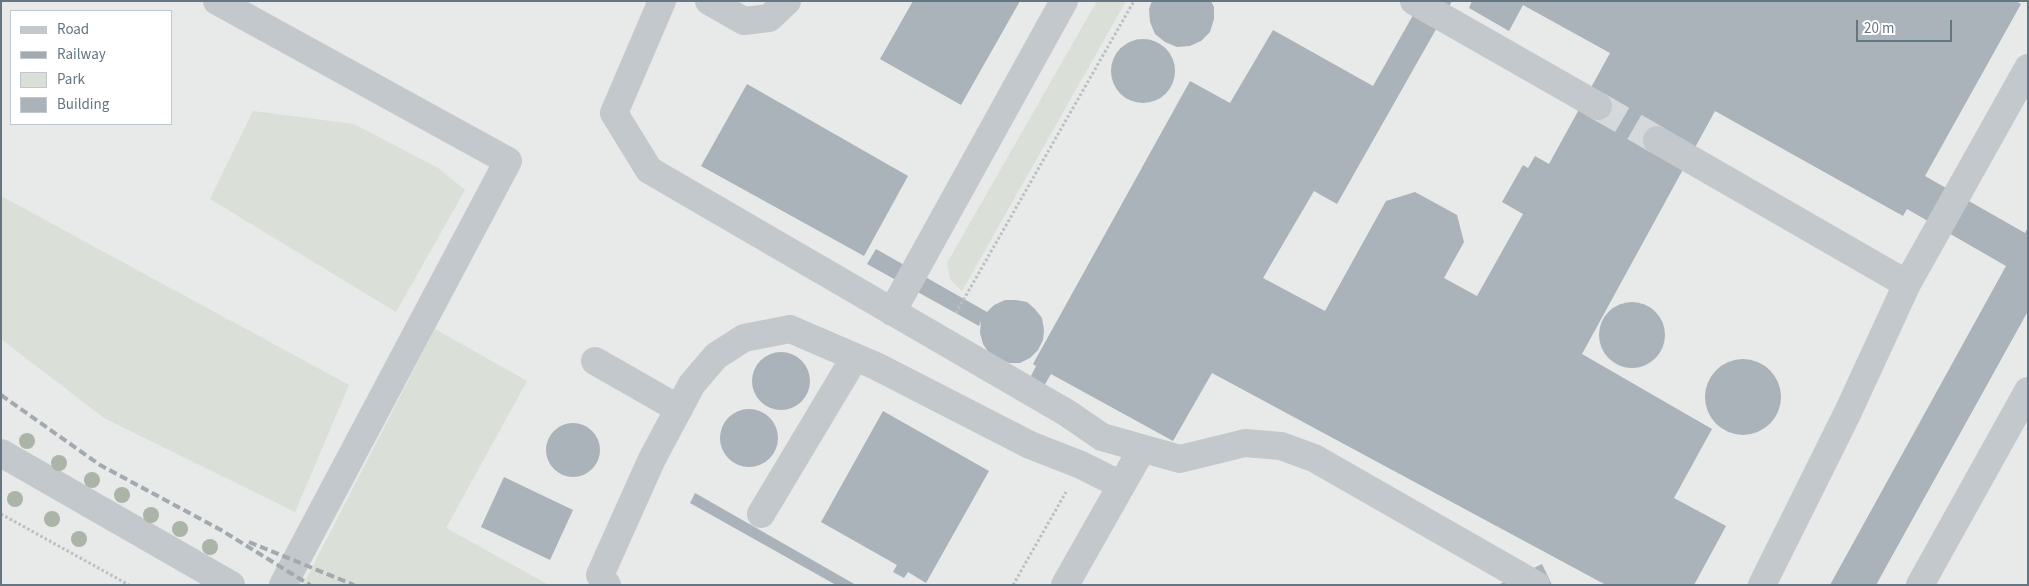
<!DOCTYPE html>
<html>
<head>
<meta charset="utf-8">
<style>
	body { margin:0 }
	#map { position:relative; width:2029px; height:586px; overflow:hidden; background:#fafaf8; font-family:"Source Sans 3",sans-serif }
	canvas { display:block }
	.frame { position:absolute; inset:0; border:2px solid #657683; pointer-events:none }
	.legend { position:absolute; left:10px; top:10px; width:162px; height:115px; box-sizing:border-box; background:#fff; border:1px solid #c1c8cd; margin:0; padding:6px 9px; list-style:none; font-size:15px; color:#657683 }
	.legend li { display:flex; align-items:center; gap:10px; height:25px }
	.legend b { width:25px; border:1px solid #c1c8cd }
	.scale { position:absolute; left:1856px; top:20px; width:96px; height:22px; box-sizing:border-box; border:2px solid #657683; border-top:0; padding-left:6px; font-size:15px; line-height:18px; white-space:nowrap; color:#657683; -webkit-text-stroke:4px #fff; paint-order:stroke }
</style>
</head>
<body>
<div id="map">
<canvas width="2029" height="586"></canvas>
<div class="frame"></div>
<ul class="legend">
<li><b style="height:6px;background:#c3c8cc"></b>Road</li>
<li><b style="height:6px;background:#a2aab0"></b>Railway</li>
<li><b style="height:14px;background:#dadfd7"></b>Park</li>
<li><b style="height:14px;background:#aab3b9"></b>Building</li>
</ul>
<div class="scale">20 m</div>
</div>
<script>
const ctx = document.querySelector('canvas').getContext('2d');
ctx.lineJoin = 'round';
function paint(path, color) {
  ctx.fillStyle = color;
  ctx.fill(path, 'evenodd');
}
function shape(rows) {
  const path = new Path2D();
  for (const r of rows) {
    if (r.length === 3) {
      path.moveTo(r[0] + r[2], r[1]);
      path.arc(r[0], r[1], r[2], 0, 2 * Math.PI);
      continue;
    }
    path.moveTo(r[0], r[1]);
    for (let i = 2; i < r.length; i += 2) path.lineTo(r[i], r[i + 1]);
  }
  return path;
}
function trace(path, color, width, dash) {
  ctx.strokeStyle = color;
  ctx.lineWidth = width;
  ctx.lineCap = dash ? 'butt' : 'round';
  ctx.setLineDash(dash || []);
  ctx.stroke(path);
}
const built = shape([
	[1,1,2028,1,2028,585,1,585],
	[11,11,171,11,171,124,11,124]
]);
const green = shape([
	[1097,1,1126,1,962,291,950,279,947,263],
	[253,111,354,124,438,168,465,190,396,312,210,199],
	[1,196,349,385,295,512,104,418,1,339],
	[435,329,527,381,446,528,549,585,303,585]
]);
const building = shape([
	[913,1,1020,1,961,105,880,59],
	[1152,1,1211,1,1214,7,1214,19,1210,32,1201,41,1190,46,1177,47,1165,42,1155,34,1150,22,1149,9],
	[1421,1,1452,1,1337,204,1314,191,1263,278,1325,311,1386,201,1415,192,1457,215,1464,242,1444,278,1477,296,1523,214,1502,202,1523,165,1528,168,1535,156,1549,164,1610,53,1523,5,1509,31,1469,8,1472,1,2016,1,2021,4,1925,176,2025,233,2028,227,2028,311,1876,585,1830,585,2006,266,1907,209,1903,216,1715,111,1582,354,1712,429,1674,498,1726,526,1694,585,1606,585,1212,373,1173,441,1051,374,1041,391,1027,384,1036,366,1033,364,1190,81,1230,103,1273,30,1373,86],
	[1143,71,32],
	[747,84,908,176,864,256,701,166],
	[876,249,987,312,994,305,1005,300,1016,300,1027,302,1035,309,1042,318,1044,330,1043,340,1038,350,1030,358,1020,363,1009,363,989,353,983,344,980,333,981,321,979,326,867,264],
	[1632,335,33],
	[781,381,29],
	[1743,397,38],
	[749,438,29],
	[883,411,989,471,926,583,908,572,904,578,893,572,897,565,821,522],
	[573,450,27],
	[504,477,573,510,550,560,481,527],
	[695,493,856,585,836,585,690,503],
	[1542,564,1552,585,1498,585]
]);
const minorTunnel = shape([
	[1598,106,1657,140]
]);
const path = shape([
	[956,313,1134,1],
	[1,514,129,585],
	[1013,585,1066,492]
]);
const minor = shape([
	[217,1,508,161,283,585],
	[662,1,614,113,649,170,1067,413,1102,437,1180,459,1245,443,1281,446,1314,458,1536,585],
	[709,1,744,21,769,18,787,1],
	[1414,1,1598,106],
	[1657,140,1907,284],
	[892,312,1064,1],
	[595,361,679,409],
	[1,453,231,585],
	[761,514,855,357],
	[607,585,600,575,652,459,692,384,716,356,744,338,790,329,876,366,1030,445,1081,465,1121,485],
	[1065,585,1142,449],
	[1762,585,1848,412,1907,284,2028,68],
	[1920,585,2028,391]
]);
const rail = shape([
	[1,395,100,465,221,530,310,585],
	[249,542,354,585]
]);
const trees = [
	[27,441],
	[59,463],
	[92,480],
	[122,495],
	[15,499],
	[151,515],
	[52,519],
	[180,529],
	[79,539],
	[210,547]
];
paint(built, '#e8e9e9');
paint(green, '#dadfd7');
paint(building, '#aab3b9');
trace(minorTunnel, '#d5d9db', 28, [28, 14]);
trace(path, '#bbbfc2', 3, [2.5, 2.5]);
trace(minor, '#c3c8cc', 28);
trace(rail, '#a2aab0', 4, [8, 4]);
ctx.fillStyle = '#aab4a7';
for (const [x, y] of trees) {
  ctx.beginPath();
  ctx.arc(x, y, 8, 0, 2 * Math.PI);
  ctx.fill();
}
</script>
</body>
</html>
